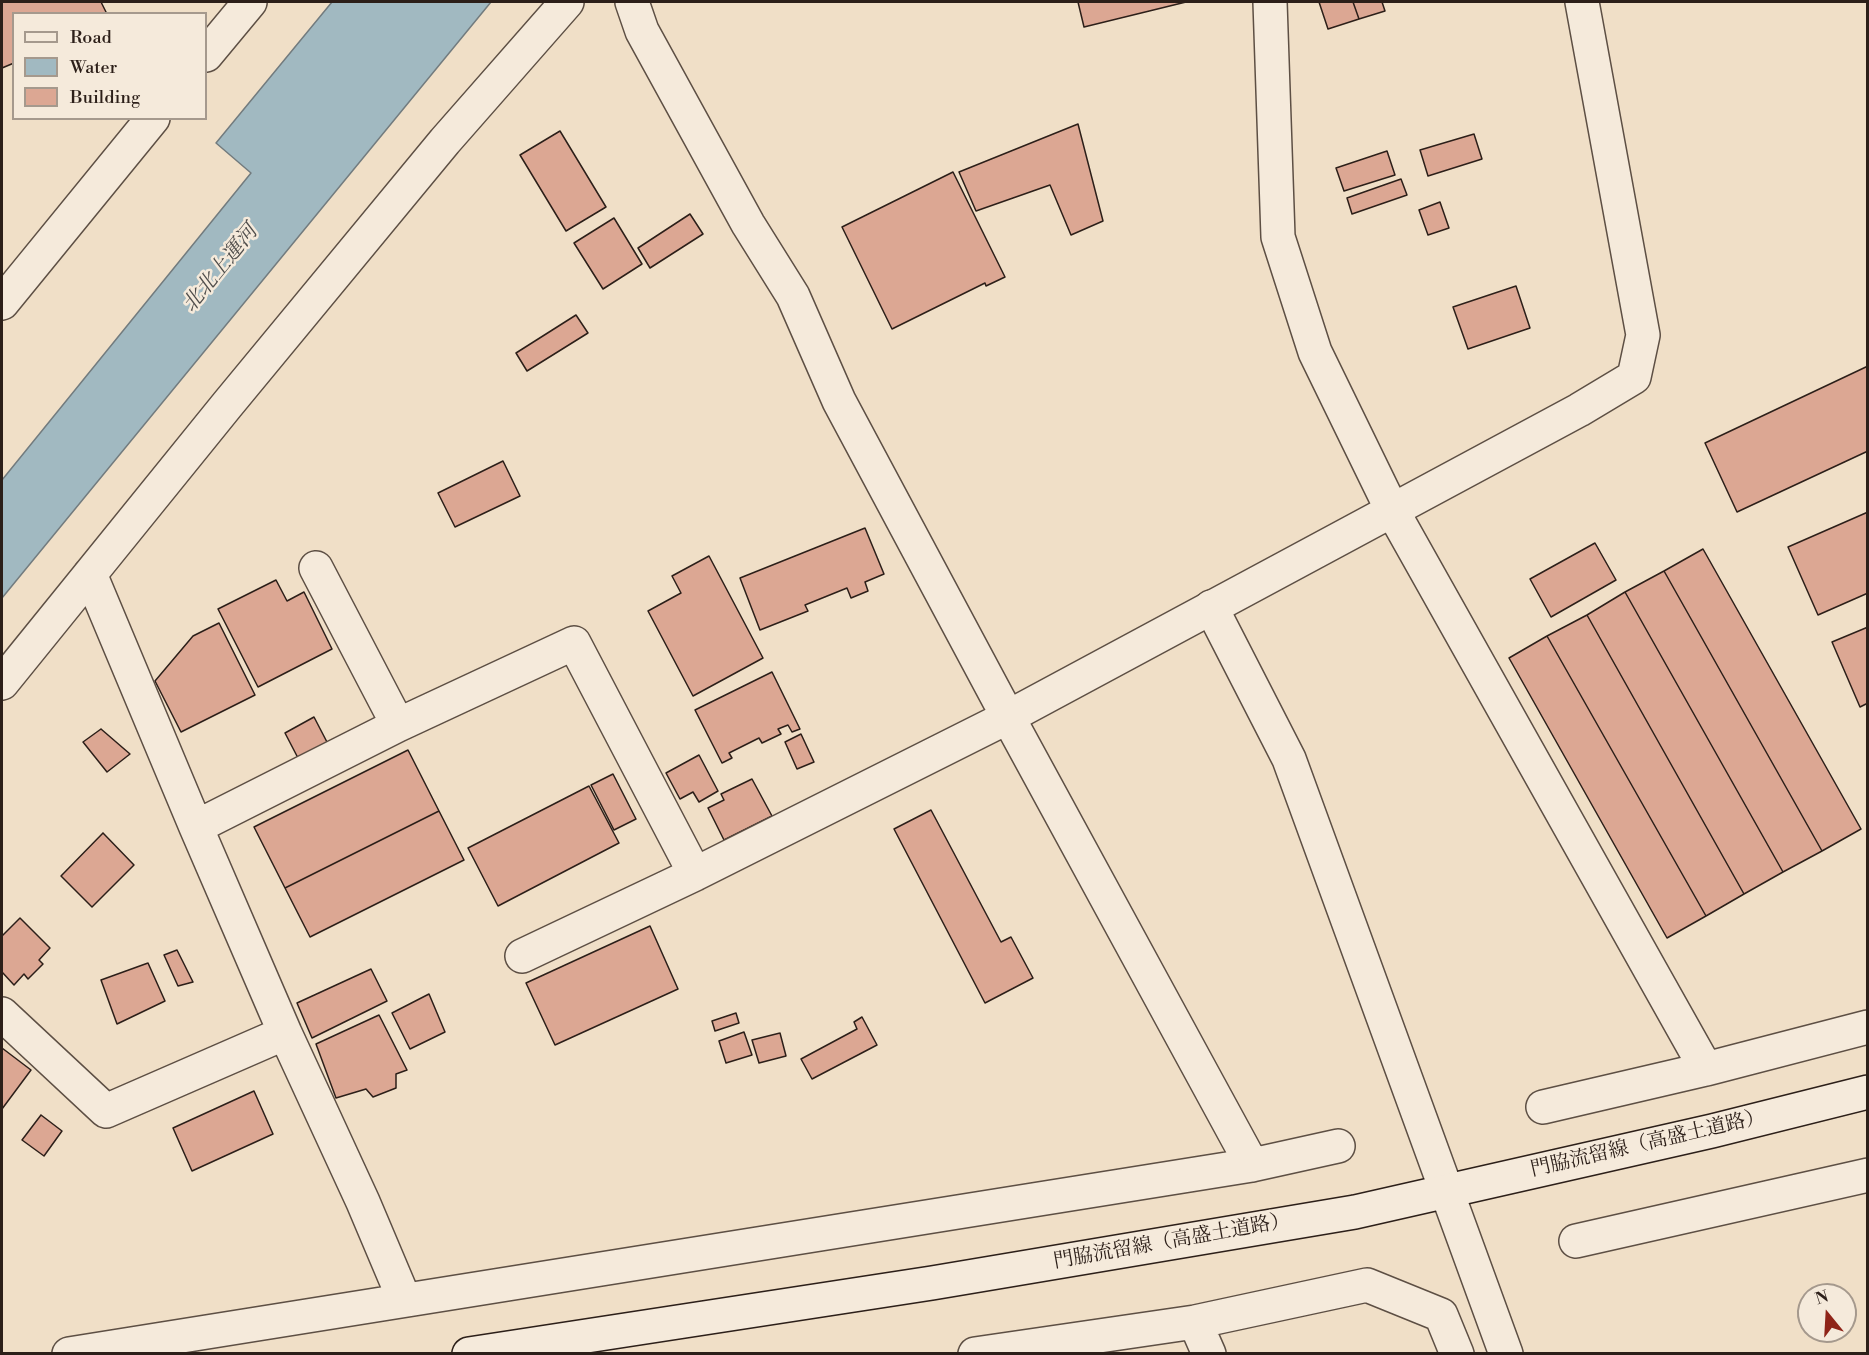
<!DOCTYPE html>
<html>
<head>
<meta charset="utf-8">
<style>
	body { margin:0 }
	#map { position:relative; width:1869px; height:1355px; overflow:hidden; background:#f0dfc7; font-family:"Libre Bodoni",serif }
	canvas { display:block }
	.frame { position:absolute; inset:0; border:3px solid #2c1f19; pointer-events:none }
	.legend { position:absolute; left:12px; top:12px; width:195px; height:108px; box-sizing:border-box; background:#f5eadb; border:2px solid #a5998d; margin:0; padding:8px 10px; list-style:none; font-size:18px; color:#2c1f19 }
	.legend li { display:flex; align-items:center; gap:12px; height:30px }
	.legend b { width:30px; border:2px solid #a5998d }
	.north { position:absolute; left:1797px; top:1283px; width:60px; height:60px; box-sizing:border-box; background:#f5eadb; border:2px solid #a5998d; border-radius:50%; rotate:342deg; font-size:16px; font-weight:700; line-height:24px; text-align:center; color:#2c1f19 }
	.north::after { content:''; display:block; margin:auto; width:21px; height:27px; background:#8f2418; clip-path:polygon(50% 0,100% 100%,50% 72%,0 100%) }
</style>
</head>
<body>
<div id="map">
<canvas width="1869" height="1355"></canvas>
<div class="frame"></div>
<ul class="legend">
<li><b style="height:8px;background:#f5eadb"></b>Road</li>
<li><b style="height:16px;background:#a1b9c1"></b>Water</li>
<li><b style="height:16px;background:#dca793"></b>Building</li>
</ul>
<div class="north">N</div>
</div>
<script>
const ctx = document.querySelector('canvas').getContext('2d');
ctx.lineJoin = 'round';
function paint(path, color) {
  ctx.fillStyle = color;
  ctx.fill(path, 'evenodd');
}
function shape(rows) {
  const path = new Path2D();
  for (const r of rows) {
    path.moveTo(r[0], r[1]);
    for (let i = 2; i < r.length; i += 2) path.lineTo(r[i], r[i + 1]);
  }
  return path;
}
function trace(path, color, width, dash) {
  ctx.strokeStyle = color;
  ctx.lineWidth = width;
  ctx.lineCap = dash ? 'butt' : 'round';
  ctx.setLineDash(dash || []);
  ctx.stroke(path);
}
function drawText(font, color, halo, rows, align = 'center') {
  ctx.font = font + ' "Libre Bodoni","Noto Serif JP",serif';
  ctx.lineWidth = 5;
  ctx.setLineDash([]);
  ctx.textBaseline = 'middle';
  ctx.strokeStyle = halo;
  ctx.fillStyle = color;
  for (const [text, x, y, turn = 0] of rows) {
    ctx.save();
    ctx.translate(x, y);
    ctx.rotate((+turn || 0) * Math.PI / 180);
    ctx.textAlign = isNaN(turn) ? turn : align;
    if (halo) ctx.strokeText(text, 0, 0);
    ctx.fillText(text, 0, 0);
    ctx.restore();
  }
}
const water = shape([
	[332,2,491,2,2,598,2,480,251,173,216,143,332,2]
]);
const building = shape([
	[2,2,101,2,107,14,14,14,14,63,2,68,2,2],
	[1078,2,1186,2,1084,27,1078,2],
	[1319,2,1353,2,1359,19,1328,29,1319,2],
	[1353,2,1382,2,1385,11,1359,19,1353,2],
	[1078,124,1103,221,1071,235,1050,185,976,211,959,172,1078,124],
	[560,131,606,207,566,231,520,155,560,131],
	[1474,134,1482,159,1428,176,1420,150,1474,134],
	[1387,151,1395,175,1344,191,1336,168,1387,151],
	[953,172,1005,277,986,286,985,283,892,329,842,227,953,172],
	[1401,179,1407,195,1352,214,1347,198,1401,179],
	[1440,202,1449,228,1428,235,1419,210,1440,202],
	[690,214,703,234,650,268,638,248,690,214],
	[614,218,642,264,603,289,574,243,614,218],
	[1516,286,1530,328,1468,349,1453,307,1516,286],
	[576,315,588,333,527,371,516,353,576,315],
	[1868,366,1868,451,1737,512,1705,443,1868,366],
	[503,461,520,496,455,527,438,493,503,461],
	[1868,512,1868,593,1818,615,1788,547,1868,512],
	[865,528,884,574,865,582,868,591,851,598,847,588,805,605,808,611,760,630,740,578,865,528],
	[1595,543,1616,580,1551,617,1530,579,1595,543],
	[1703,549,1861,829,1822,851,1664,571,1703,549],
	[709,556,763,658,693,696,648,611,681,593,672,576,709,556],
	[1664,571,1822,851,1783,872,1625,592,1664,571],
	[276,580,287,601,304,592,332,649,258,687,218,609,276,580],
	[1625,592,1783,872,1744,894,1587,615,1625,592],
	[1587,615,1744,894,1706,916,1547,636,1587,615],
	[219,623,255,695,181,732,155,681,193,636,219,623],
	[1868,627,1868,703,1860,707,1832,642,1868,627],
	[1547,636,1706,916,1667,938,1509,658,1547,636],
	[772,672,800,729,792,732,788,725,778,729,781,734,762,743,759,738,729,753,732,758,722,763,695,710,772,672],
	[314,717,328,744,298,758,285,733,314,717],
	[101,729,130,754,107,772,83,742,101,729],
	[801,734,814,762,797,769,785,742,801,734],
	[408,750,439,811,285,888,254,827,408,750],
	[699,755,718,791,699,802,693,792,680,799,666,773,699,755],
	[613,774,636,819,614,830,591,785,613,774],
	[752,779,772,816,724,840,708,808,724,800,721,794,752,779],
	[589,786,619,843,498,906,468,848,589,786],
	[931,810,1001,942,1011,937,1033,978,985,1003,894,829,931,810],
	[439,811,464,860,310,937,285,888,439,811],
	[103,833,134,865,92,907,61,876,103,833],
	[20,918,50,948,39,960,43,964,28,979,24,974,14,985,2,972,2,936,20,918],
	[650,926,678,989,555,1045,526,983,650,926],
	[177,950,193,982,178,986,164,955,177,950],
	[148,963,165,1001,117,1024,101,980,148,963],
	[371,969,387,1001,312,1038,297,1003,371,969],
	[429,994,445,1032,410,1049,392,1013,429,994],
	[736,1013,739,1023,715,1031,712,1021,736,1013],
	[379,1015,407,1070,396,1074,396,1088,373,1097,366,1089,336,1098,316,1044,379,1015],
	[862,1017,877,1045,812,1079,801,1059,857,1029,854,1022,862,1017],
	[744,1032,752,1055,726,1063,719,1041,744,1032],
	[780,1033,786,1056,759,1063,752,1040,780,1033],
	[2,1048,31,1070,2,1109,2,1048],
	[254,1091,273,1134,192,1171,173,1128,254,1091],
	[41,1115,62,1131,44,1156,22,1140,41,1115]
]);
const minor = shape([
	[632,2,642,31,748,224,793,296,839,401,1008,717,1252,1165],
	[1270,2,1278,237,1315,352,1392,510,1706,1069],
	[206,55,250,2],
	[2,303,153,118],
	[90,574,196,827,285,1033,363,1202,404,1299],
	[2,683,227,405,445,141,567,2],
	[398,725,574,643,695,874,522,956],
	[196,827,398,725,316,568],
	[695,874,1008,717,1579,410,1634,377,1643,335,1582,2],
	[2,1014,106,1111,285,1033],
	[1543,1107,1706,1069,1868,1027],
	[1576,1241,1868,1175],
	[1195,1322,1209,1354],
	[69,1354,1252,1165,1338,1146],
	[975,1354,1195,1322,1367,1285,1441,1315,1457,1354]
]);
const tertiary = shape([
	[1211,607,1289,759,1506,1354]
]);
const secondary = shape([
	[469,1354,932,1283,1355,1212,1712,1131,1868,1092]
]);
const streetNames = [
	["門脇流留線（高盛土道路）",1648,1144,-13],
	["門脇流留線（高盛土道路）",1172,1242,-10]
];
const waterNames = [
	["北北上運河",221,269,-51]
];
paint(water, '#a1b9c1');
trace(water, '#727b7e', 1.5);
paint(building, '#dca793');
trace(building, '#2c1f19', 1.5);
trace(minor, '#5d4f44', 36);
trace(tertiary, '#5d4f44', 36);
trace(secondary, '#2c1f19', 36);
trace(minor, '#f5eadb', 33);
trace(tertiary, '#f5eadb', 33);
trace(secondary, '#f5eadb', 33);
drawText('20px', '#2c1f19', '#f5eadb', streetNames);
drawText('italic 21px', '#4f4d4b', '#f5eadb', waterNames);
</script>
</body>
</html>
